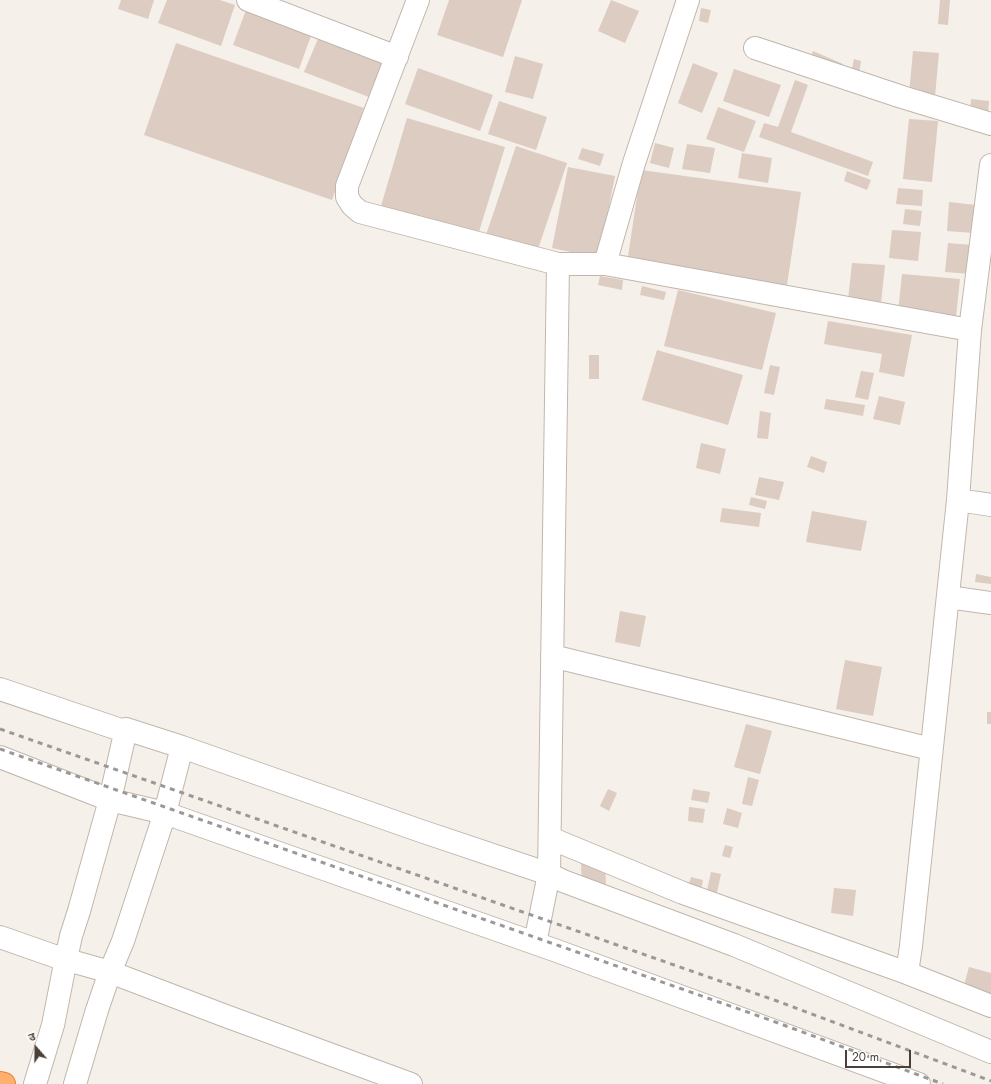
<!DOCTYPE html>
<html>
<head>
<meta charset="utf-8">
<style>
	body { margin:0 }
	#map { position:relative; width:991px; height:1084px; overflow:hidden; background:#f6f0ea; font-family:Jost,"Noto Sans Devanagari",sans-serif }
	canvas { display:block }
	.north { position:absolute; left:16px; top:1028px; width:40px; height:40px; -webkit-text-stroke:3px #fff; paint-order:stroke; rotate:340deg; font-size:11px; font-weight:700; line-height:16px; text-align:center; color:#4b3f37 }
	.north::after { content:''; display:block; margin:auto; width:14px; height:18px; background:#4b3f37; clip-path:polygon(50% 0,100% 100%,50% 72%,0 100%) }
	.scale { position:absolute; left:845px; top:1050px; width:66px; height:18px; box-sizing:border-box; border:2px solid #4b3f37; border-top:0; padding-left:5px; font-size:12px; line-height:14px; white-space:nowrap; color:#4b3f37; -webkit-text-stroke:3px #fff; paint-order:stroke }
</style>
</head>
<body>
<div id="map">
<canvas width="991" height="1084"></canvas>
<div class="north">उ</div>
<div class="scale">20 m</div>
</div>
<script>
const ctx = document.querySelector('canvas').getContext('2d');
ctx.lineJoin = 'round';
function paint(path, color) {
  ctx.fillStyle = color;
  ctx.fill(path, 'evenodd');
}
function shape(rows) {
  const path = new Path2D();
  for (const r of rows) {
    path.moveTo(r[0], r[1]);
    for (let i = 2; i < r.length; i += 2) path.lineTo(r[i], r[i + 1]);
  }
  return path;
}
function trace(path, color, width, dash) {
  ctx.strokeStyle = color;
  ctx.lineWidth = width;
  ctx.lineCap = dash ? 'butt' : 'round';
  ctx.setLineDash(dash || []);
  ctx.stroke(path);
}
const building = shape([
	[121,0,154,0,148,19,118,9],
	[167,0,220,0,235,5,221,46,158,23],
	[449,0,522,0,503,57,437,35],
	[611,0,639,11,625,43,598,31],
	[940,0,950,0,948,25,938,24],
	[701,8,711,10,708,23,699,21],
	[246,10,312,33,299,69,233,45],
	[320,34,389,61,374,99,304,72],
	[176,43,364,108,332,200,144,135],
	[813,51,843,64,840,72,810,58],
	[913,51,939,53,935,96,909,94],
	[515,56,543,64,533,99,505,92],
	[854,59,861,61,859,74,851,73],
	[693,63,718,73,702,113,678,103],
	[418,68,493,95,480,131,405,104],
	[734,69,781,85,769,117,723,101],
	[795,80,808,85,791,132,873,162,868,176,759,137,764,123,778,127],
	[971,99,989,101,988,115,970,113],
	[499,101,547,117,536,150,488,134],
	[718,107,756,121,744,152,706,139],
	[407,118,505,147,478,235,381,206],
	[909,119,938,121,932,182,903,179],
	[655,143,674,148,669,168,650,163],
	[687,144,715,148,710,173,682,169],
	[516,146,567,163,537,252,486,235],
	[582,148,604,154,600,166,578,159],
	[742,153,772,158,768,183,738,178],
	[568,167,615,176,599,258,552,248],
	[641,170,801,192,787,285,627,263],
	[847,171,871,180,867,190,844,181],
	[898,188,923,190,922,206,896,204],
	[949,202,976,205,973,233,947,231],
	[905,209,922,211,920,226,903,224],
	[892,230,921,232,918,261,889,258],
	[948,243,972,245,970,274,945,272],
	[852,263,885,265,881,303,848,300],
	[902,274,960,279,956,317,898,312],
	[600,276,623,280,622,290,598,285],
	[642,286,666,292,664,300,640,295],
	[678,290,776,313,762,370,664,346],
	[828,321,912,335,904,377,879,372,882,354,824,344],
	[657,350,743,375,728,425,642,400],
	[589,355,599,355,599,379,589,379],
	[770,365,780,367,774,395,764,393],
	[861,371,874,373,868,400,855,397],
	[879,396,905,402,900,425,873,419],
	[826,399,865,405,863,416,824,409],
	[760,411,771,413,768,439,757,438],
	[701,443,726,449,720,474,696,468],
	[811,456,827,462,824,473,807,467],
	[759,477,784,482,779,500,755,495],
	[751,497,767,501,765,509,749,505],
	[722,508,761,513,759,527,720,522],
	[812,511,867,521,861,551,806,542],
	[976,574,991,577,991,584,975,582],
	[620,611,646,616,640,647,615,642],
	[845,660,882,667,873,716,836,709],
	[987,712,991,712,991,724,987,724],
	[746,724,772,731,760,774,734,767],
	[748,777,759,780,752,806,742,804],
	[608,789,617,793,609,811,600,806],
	[693,789,710,792,708,803,691,800],
	[689,807,705,809,703,823,688,821],
	[727,808,742,813,738,828,723,824],
	[725,845,733,847,730,858,722,856],
	[605,862,606,885,582,886,581,863],
	[711,872,721,874,716,897,706,895],
	[691,877,703,880,701,890,688,887],
	[834,888,856,890,853,916,831,913],
	[969,967,991,973,991,997,963,989]
]);
const minor = shape([
	[248,0,397,57],
	[418,0,347,186,347,197,352,205,360,212,558,264,605,264,970,330],
	[755,48,902,97,991,124],
	[605,264,634,163,688,0],
	[958,500,991,505],
	[948,597,991,603],
	[552,656,931,749],
	[0,689,121,730,126,729,182,747,418,830,549,874,563,881,734,945,991,1052],
	[0,757,110,800,165,813,557,951,919,1084],
	[550,838,683,893,907,973,991,1006],
	[0,937,57,957,110,972,223,1015,411,1084],
	[535,943,549,874,558,264],
	[907,973,911,946,958,500,970,330,991,165],
	[35,1084,53,1025,66,959,71,936,79,911,110,800,126,729],
	[75,1084,97,1010,110,972,123,941,165,813,182,747]
]);
const highway = shape([
	[0,1083,4,1084]
]);
const rail = shape([
	[0,729,777,1001,991,1081],
	[0,749,770,1020,943,1084]
]);
paint(building, '#dcccc1');
trace(minor, '#c2b6ac', 24);
trace(highway, '#e98031', 24);
trace(minor, '#fff', 22);
trace(highway, '#ffb06c', 22);
trace(rail, '#999', 3, [5, 5]);
</script>
</body>
</html>
